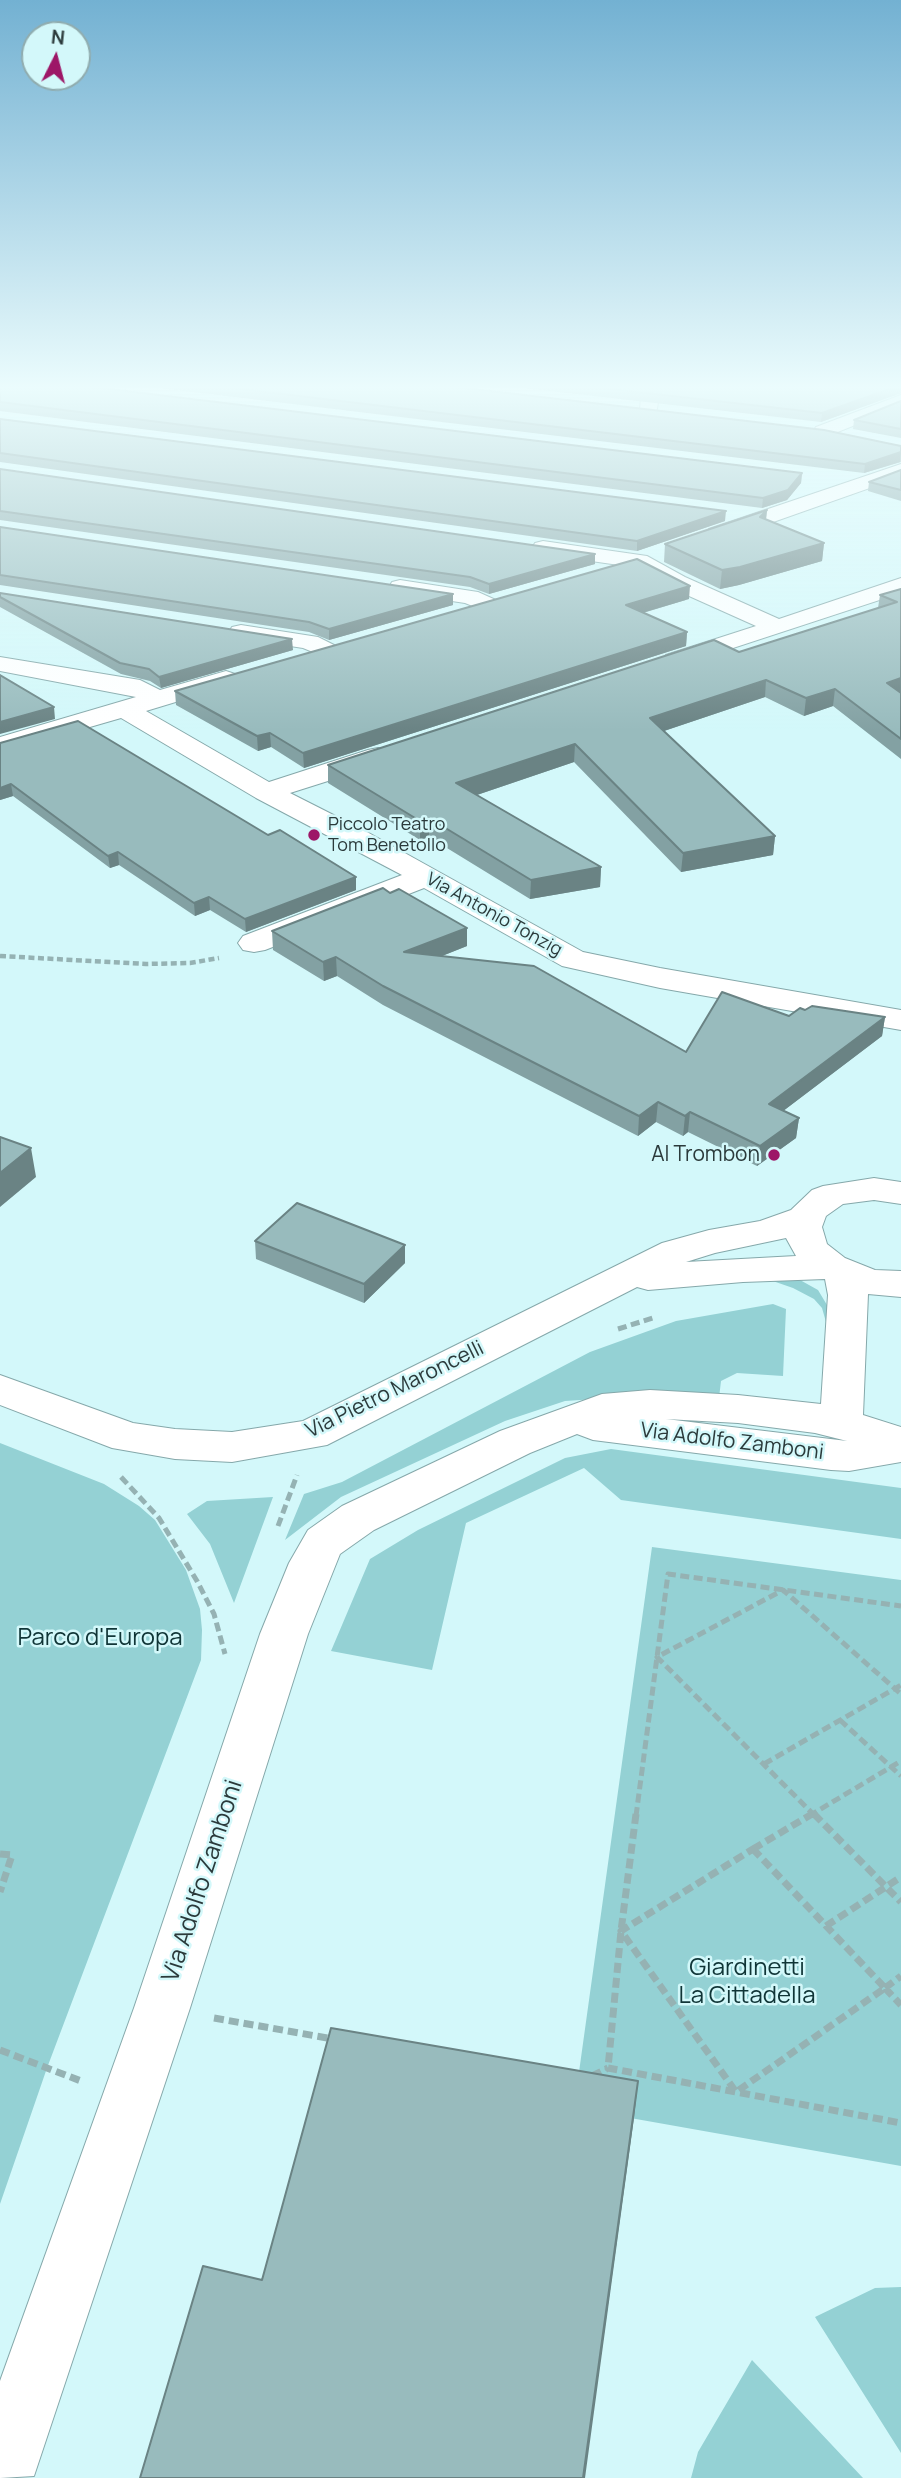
<!DOCTYPE html>
<html>
<head>
<meta charset="utf-8">
<style>
	body { margin:0 }
	#map { position:relative; width:901px; height:2478px; overflow:hidden; background:#d3f8fa; font-family:Manrope,sans-serif }
	canvas { display:block }
	.north { position:absolute; left:21px; top:21px; width:70px; height:70px; box-sizing:border-box; background:#d3f8fa; border:2px solid #90acae; border-radius:50%; rotate:6deg; font-size:19px; font-weight:700; line-height:28px; text-align:center; color:#2b3a3b }
	.north::after { content:''; display:block; margin:auto; width:24px; height:32px; background:#9d1767; clip-path:polygon(50% 0,100% 100%,50% 72%,0 100%) }
</style>
</head>
<body>
<div id="map">
<canvas width="901" height="2478"></canvas>
<div class="north">N</div>
</div>
<script>
const ctx = document.querySelector('canvas').getContext('2d');
ctx.lineJoin = 'round';
function paint(path, color) {
  ctx.fillStyle = color;
  ctx.fill(path, 'evenodd');
}
function shape(rows) {
  const path = new Path2D();
  for (const r of rows) {
    path.moveTo(r[0], r[1]);
    for (let i = 2; i < r.length; i += 2) path.lineTo(r[i], r[i + 1]);
  }
  return path;
}
function trace(path, color, width, dash) {
  ctx.strokeStyle = color;
  ctx.lineWidth = width;
  ctx.lineCap = dash ? 'butt' : 'round';
  ctx.setLineDash(dash || []);
  ctx.stroke(path);
}
function drawText(font, color, halo, rows, align = 'center') {
  ctx.font = font + ' Manrope,sans-serif';
  ctx.lineWidth = 5;
  ctx.setLineDash([]);
  ctx.textBaseline = 'middle';
  ctx.strokeStyle = halo;
  ctx.fillStyle = color;
  for (const [text, x, y, turn = 0] of rows) {
    ctx.save();
    ctx.translate(x, y);
    ctx.rotate((+turn || 0) * Math.PI / 180);
    ctx.textAlign = isNaN(turn) ? turn : align;
    if (halo) ctx.strokeText(text, 0, 0);
    ctx.fillText(text, 0, 0);
    ctx.restore();
  }
}
const green = shape([
	[767,1279,800,1280,818,1290,827,1305,828,1329,822,1308,814,1299,793,1288],
	[773,1304,786,1309,783,1376,737,1373,721,1381,719,1398,642,1396,565,1401,505,1421,341,1497,285,1540,304,1494,342,1482,590,1352,676,1321],
	[0,1443,104,1484,139,1506,155,1520,186,1570,200,1609,202,1630,201,1660,47,2068,0,2204],
	[611,1449,901,1488,901,1539,621,1500,584,1468,466,1523,432,1670,331,1651,370,1559,418,1530,565,1458],
	[273,1497,234,1603,210,1544,187,1514,207,1501],
	[652,1547,901,1580,901,2166,574,2108],
	[901,2287,901,2453,815,2317,875,2288],
	[752,2360,863,2478,691,2478,698,2452]
]);
const pathFar2 = shape([
	[0,956,146,964,190,963,219,958]
]);
const pathFar1 = shape([
	[618,1329,653,1318],
	[121,1477,159,1518,197,1581,214,1614,225,1654],
	[278,1526,297,1475],
	[840,1720,901,1776],
	[764,1764,901,1685],
	[636,1816,668,1574,901,1606],
	[809,1816,901,1761],
	[815,1816,657,1657,783,1590,901,1694]
]);
const path = shape([
	[636,1814,621,1931,608,2068,901,2123],
	[814,1814,901,1902],
	[753,1849,812,1814],
	[753,1849,885,1988,736,2092,621,1931,753,1849],
	[0,1854,12,1855,0,1892],
	[826,1926,901,1877],
	[885,1988,901,2005],
	[885,1988,901,1976],
	[214,2018,333,2039],
	[0,2050,81,2081],
	[592,2076,608,2068]
]);
const minor = shape([
	[655,384,677,384,659,397,656,414,642,414,640,410,641,395,655,384],
	[901,395,901,407,830,435,823,437,813,431,816,427,901,395],
	[901,464,901,477,725,539,717,541,709,539,706,534,709,529,901,464],
	[543,541,647,556,685,577,779,619,901,578,901,593,675,667,666,665,663,660,666,655,756,626,669,587,633,567,535,553,532,548,535,543,543,541],
	[400,580,478,592,498,601,502,606,498,611,490,613,465,603,392,592,389,587,392,582,400,580],
	[241,625,318,637,334,645,337,650,334,655,325,657,303,648,232,637,229,632,232,627,241,625],
	[0,657,140,680,160,690,226,671,235,674,239,679,235,684,146,711,269,782,368,750,378,748,388,750,392,756,388,762,290,793,367,832,583,952,660,968,901,1010,901,1030,660,988,562,966,424,888,265,950,254,952,243,950,238,943,243,936,402,875,256,798,121,718,0,753,0,737,136,697,0,671,0,657],
	[874,1178,901,1182,901,1204,874,1200,843,1204,826,1216,822,1227,827,1244,845,1258,875,1270,901,1271,901,1297,868,1294,863,1415,901,1427,901,1462,849,1471,831,1470,593,1440,577,1434,530,1453,374,1530,340,1554,308,1634,190,2008,34,2476,0,2478,0,2381,134,2008,260,1634,289,1563,308,1530,342,1506,500,1431,602,1394,650,1390,738,1395,821,1404,828,1295,825,1279,743,1282,648,1290,637,1287,327,1445,232,1462,175,1459,112,1448,0,1405,0,1375,133,1423,175,1429,232,1432,303,1421,662,1243,709,1230,760,1221,791,1210,812,1190,823,1186,874,1178],
	[786,1238,796,1256,686,1262,715,1253,786,1238],
	[666,1419,738,1423,815,1433,847,1441,666,1419]
]);
const wall = shape([
	[0,384,802,473,801,483,787,500,762,508,0,411],
	[127,384,430,384,901,446,901,462,864,473],
	[489,384,901,384,901,393,821,422],
	[901,401,901,438,853,429,854,420],
	[0,419,725,521,637,551,0,462],
	[0,469,595,564,489,594,470,587,0,520],
	[901,470,901,501,868,491,869,482],
	[767,510,766,520,824,543,822,561,739,585,720,589,664,562,665,544],
	[0,527,453,605,329,640,309,632,0,585],
	[901,589,901,759,833,706,804,716,765,697,664,731,775,836,773,855,681,872,574,762,477,795,601,867,600,887,530,899,429,837,420,840,328,783,328,765,739,652,878,608,880,595],
	[0,593,293,650,161,688,150,681,121,674,0,607],
	[689,599,643,613,687,632,686,646,304,768,271,747,258,751,176,705,175,691],
	[0,743,268,835,356,877,356,890,246,932,210,910,195,916,119,865,110,868,13,796,0,800],
	[390,893,467,928,467,946,442,956,686,1052,805,1010,885,1017,882,1036,783,1111,799,1118,796,1138,757,1166,688,1132,683,1136,656,1122,638,1136,383,1005,337,976,324,981,273,950,272,931],
	[255,1241,405,1245,405,1263,364,1303,256,1259]
]);
const shadedWall = shape([
	[901,385,901,393,821,422,822,413],
	[901,452,900,462,864,473,865,464],
	[802,473,801,483,787,500,762,508,763,498],
	[767,510,765,527,760,517],
	[726,511,725,521,637,551,637,541],
	[824,543,822,561,739,585,720,589,722,570],
	[595,554,595,564,489,594,489,584],
	[690,586,689,599,625,618,626,605],
	[453,594,453,605,329,640,329,629],
	[687,632,686,646,304,768,303,753],
	[292,639,293,650,161,688,159,677],
	[901,678,901,695,887,683],
	[766,680,765,697,649,736,650,718],
	[835,689,833,706,804,716,806,698],
	[54,707,55,719,0,734,0,722],
	[270,733,271,747,258,751,257,736],
	[575,744,574,762,456,802,456,783],
	[11,784,13,796,0,800,0,788],
	[429,818,429,837,420,840,420,821],
	[775,836,773,855,681,872,683,853],
	[118,852,119,865,110,868,108,856],
	[601,867,600,887,530,899,531,880],
	[356,877,356,890,246,932,245,919],
	[209,897,210,910,195,916,194,903],
	[467,928,467,946,404,971,404,952],
	[336,957,337,976,324,981,323,962],
	[885,1017,882,1036,766,1124,769,1104],
	[658,1102,656,1122,638,1136,639,1116],
	[690,1112,688,1132,683,1136,685,1116],
	[799,1118,796,1138,757,1166,760,1146],
	[31,1148,36,1177,0,1207,0,1173],
	[405,1245,405,1263,364,1303,364,1284],
	[638,2081,634,2118,585,2478,583,2478]
]);
const building = shape([
	[0,384,68,384,802,473,788,490,763,498,0,402,0,384],
	[199,384,430,384,824,430,901,446,901,452,865,464,199,384],
	[566,384,901,384,901,385,822,413,566,384],
	[901,401,901,429,854,420,901,401],
	[0,419,726,511,637,541,0,453,0,419],
	[0,469,595,554,489,584,470,577,0,511,0,469],
	[901,470,901,490,869,482,901,470],
	[767,510,760,517,824,543,740,567,722,570,665,544,767,510],
	[0,527,453,594,329,629,309,622,0,575,0,527],
	[637,559,690,586,626,605,687,632,303,753,270,733,257,736,175,691,637,559],
	[901,589,901,678,887,683,901,693,901,739,835,689,806,698,766,680,650,718,775,836,683,853,575,744,456,783,601,867,531,880,429,818,420,821,328,765,714,640,739,652,897,602,880,595,901,589],
	[0,593,292,639,159,677,149,669,120,663,0,597,0,593],
	[0,675,54,707,0,722,0,675],
	[78,721,268,835,280,830,356,877,245,919,209,897,194,903,118,852,108,856,11,784,0,788,0,743,78,721],
	[383,888,390,893,399,889,467,928,404,952,534,966,686,1052,722,992,789,1016,800,1008,805,1010,812,1006,885,1017,769,1104,799,1118,760,1146,690,1112,685,1116,658,1102,639,1116,383,986,336,957,323,962,272,931,383,888],
	[0,1137,31,1148,0,1173,0,1137],
	[297,1203,405,1245,364,1284,255,1241,297,1203],
	[331,2028,638,2081,583,2478,140,2478,203,2266,262,2280,331,2028]
]);
const markers = [
	[314,835,7,"#9d1767"],
	[774,1155,7,"#9d1767"]
];
const farPoinames = [
	["Piccolo Teatro",328,825],
	["Tom Benetollo",328,846]
];
const farStreetnames = [
	["Via Antonio Tonzig",494,915,29]
];
const poiNames = [
	["Al Trombon",760,1155]
];
const streetNames = [
	["Via Pietro Maroncelli",395,1390,-26],
	["Via Adolfo Zamboni",732,1442,7]
];
const nearParknames = [
	["Parco d'Europa",100,1638],
	["Giardinetti",747,1968],
	["La Cittadella",747,1996]
];
const nearStreetnames = [
	["Via Adolfo Zamboni",203,1881,-72]
];
paint(green, '#94d1d4');
trace(minor, '#85a8aa', 2);
trace(pathFar2, '#95b2b3', 4.5, [6, 3.5]);
trace(pathFar1, '#95b2b3', 5, [9, 4.5]);
trace(path, '#95b2b3', 7, [10, 5]);
paint(minor, '#fff');
paint(wall, '#83a1a3');
paint(shadedWall, '#6a8384');
paint(building, '#98bbbd');
trace(building, '#6a8384', 2);
const sky = ctx.createLinearGradient(0, 0, 0, 731);
sky.addColorStop(0, '#73b1d2');
sky.addColorStop(0.53, '#ebfcfd');
sky.addColorStop(1, '#ebfcfd00');
ctx.fillStyle = sky;
ctx.fillRect(0, 0, 901, 731);
for (const [x, y, r, color] of markers) {
  const dot = new Path2D();
  dot.arc(x, y, r, 0, 2 * Math.PI);
  ctx.fillStyle = color;
  ctx.fill(dot);
  trace(dot, '#d3f8fa', 2.5);
}
drawText('18px', '#2b3a3b', '#d3f8fa', farPoinames, 'left');
drawText('18px', '#2b3a3b', '#d3f8fa', farStreetnames);
drawText('21px', '#2b3a3b', '#d3f8fa', poiNames, 'right');
drawText('21px', '#2b3a3b', '#d3f8fa', streetNames);
drawText('24px', '#103537', '#d3f8fa', nearParknames);
drawText('24px', '#2b3a3b', '#d3f8fa', nearStreetnames);
</script>
</body>
</html>
